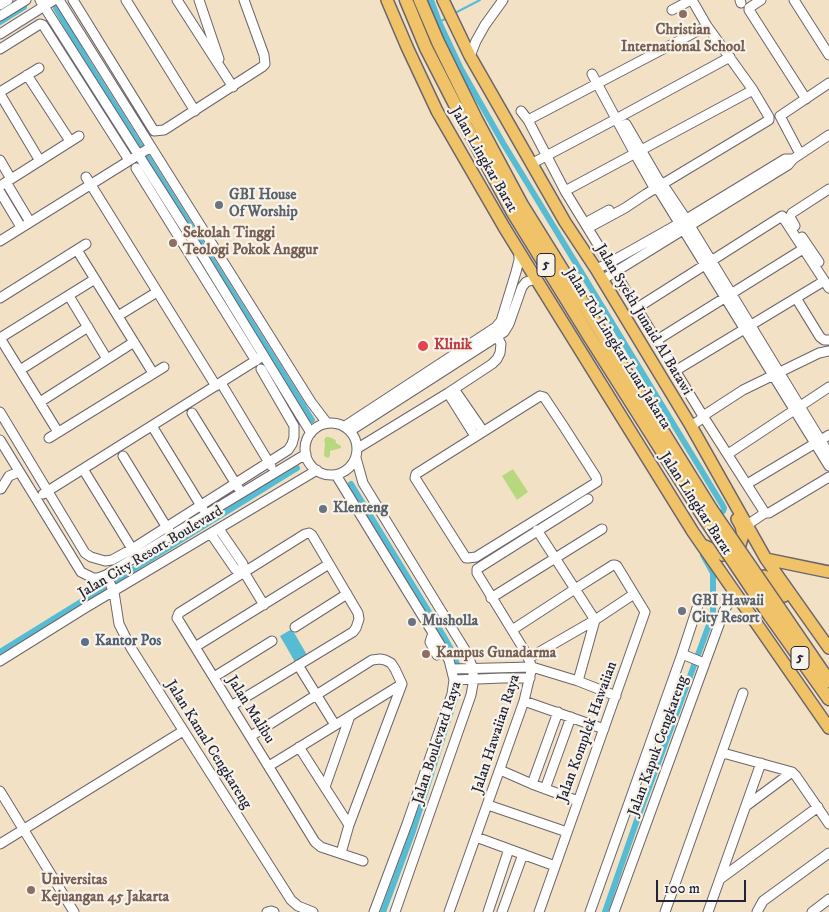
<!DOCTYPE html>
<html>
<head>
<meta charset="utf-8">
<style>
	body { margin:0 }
	#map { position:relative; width:829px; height:912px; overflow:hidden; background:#f3e1c6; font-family:"IM FELL DW Pica",serif }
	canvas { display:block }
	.scale { position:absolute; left:656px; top:880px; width:90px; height:22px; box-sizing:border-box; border:2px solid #22223b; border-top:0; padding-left:6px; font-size:15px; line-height:18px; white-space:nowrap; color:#22223b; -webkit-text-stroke:4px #f7f3e8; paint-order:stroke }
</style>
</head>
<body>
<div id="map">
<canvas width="829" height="912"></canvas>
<div class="scale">100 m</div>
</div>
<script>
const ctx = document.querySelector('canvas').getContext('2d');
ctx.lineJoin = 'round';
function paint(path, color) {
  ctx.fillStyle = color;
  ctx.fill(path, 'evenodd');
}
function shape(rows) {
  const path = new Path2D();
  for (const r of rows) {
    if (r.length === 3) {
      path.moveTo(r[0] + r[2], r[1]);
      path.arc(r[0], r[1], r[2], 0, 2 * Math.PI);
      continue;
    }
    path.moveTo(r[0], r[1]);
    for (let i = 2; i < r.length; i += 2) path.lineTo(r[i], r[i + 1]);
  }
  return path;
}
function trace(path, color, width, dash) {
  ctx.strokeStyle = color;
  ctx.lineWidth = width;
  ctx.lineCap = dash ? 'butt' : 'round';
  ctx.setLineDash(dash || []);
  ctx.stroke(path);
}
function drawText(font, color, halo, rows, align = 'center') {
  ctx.font = font + ' "IM FELL DW Pica",serif';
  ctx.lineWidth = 4.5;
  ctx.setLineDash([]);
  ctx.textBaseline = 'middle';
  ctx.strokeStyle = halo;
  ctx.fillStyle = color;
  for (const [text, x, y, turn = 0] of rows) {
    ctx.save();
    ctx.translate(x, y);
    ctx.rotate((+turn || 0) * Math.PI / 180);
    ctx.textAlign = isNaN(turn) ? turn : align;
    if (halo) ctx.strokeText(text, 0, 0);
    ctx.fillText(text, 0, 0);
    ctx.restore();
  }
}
const green = shape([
	[326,437,329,437,334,439,336,441,336,443,341,446,341,448,330,451,330,456,328,458,324,456,325,443,324,440],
	[513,469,528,492,517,500,502,476]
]);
const water = shape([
	[292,629,307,655,295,662,280,636]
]);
const stream = shape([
	[453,14,480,0],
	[439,22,447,18]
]);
const canal = shape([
	[431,0,439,22,461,69,503,143,723,506,724,508,723,511,716,517],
	[56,8,87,61,312,420],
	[0,22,24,7],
	[351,484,443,635,453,653,459,670,457,692,412,834,383,912],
	[0,652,297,468],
	[605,912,637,820,713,614,713,573,703,555]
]);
const minor = shape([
	[40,0,199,250,311,433],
	[59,0,311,402,327,423],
	[73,0,154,131,164,130,262,67,265,64,264,55,244,0],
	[126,0,195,111],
	[177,0,233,87],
	[199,0,219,59],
	[740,0,741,3],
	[761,0,749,8,749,10,806,99],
	[794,0,829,55],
	[0,5,8,0],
	[672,10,691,0],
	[0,16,26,0],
	[0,34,54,0],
	[0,49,40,24,43,25,129,160],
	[470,56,476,41,485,25,503,0],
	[592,74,635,154,652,184,660,192,829,466],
	[27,75,70,141],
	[0,92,39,68],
	[0,94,40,161],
	[521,111,528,120,565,191,703,416,765,513],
	[528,120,707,26],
	[626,124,658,179,666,189,686,219,829,454],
	[800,154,780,116,829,83],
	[0,160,11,179],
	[531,164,616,119,730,57],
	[136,168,256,361],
	[86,177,216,386],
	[6,182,30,222],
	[0,186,79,136],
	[565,191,753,90],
	[0,192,21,227],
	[585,223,609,210],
	[795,226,790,217,792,213,829,189],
	[588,228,625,208,646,194,769,120,769,117,753,90,707,26,692,0],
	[802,237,819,262],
	[0,241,151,147],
	[77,250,153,373],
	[596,269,609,263,680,223,785,159,793,159],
	[602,280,788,165,793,159,829,135],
	[69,296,107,359],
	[0,298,86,244],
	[796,298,820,337,824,340,829,340],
	[637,308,782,216,829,288],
	[118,316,157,292],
	[0,338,95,279],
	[0,338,58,432],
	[657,340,803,249],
	[20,370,88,327],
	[675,371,824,281],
	[221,383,271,466],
	[454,389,483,431],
	[448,393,475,436],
	[540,396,544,397,564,427,596,477,597,482,476,557,468,558,466,558,431,503,415,478,416,474,540,396],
	[40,402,134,342],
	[0,412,85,553,91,557,105,561,112,560,132,549,288,450,292,444,294,437,294,426,261,369],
	[192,413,239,489],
	[331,449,26],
	[152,426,203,509],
	[345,426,496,327,501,321,516,272,519,260,519,251],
	[691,426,700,420,703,416,743,390,819,353,829,351],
	[350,431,504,332,509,324,522,287,526,282,536,279],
	[49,438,164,367],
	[0,440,81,572,93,578,98,578,106,575,306,454],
	[358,448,448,393,492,364,497,359,500,353,501,344,495,332],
	[728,454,829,387],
	[123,456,169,531],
	[356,458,363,483,459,640,467,653,473,669,473,684,471,695,395,912],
	[83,469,134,552],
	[336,475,444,651,449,660,454,680,452,694,407,824,374,912],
	[747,484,829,435],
	[0,489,1,489,9,476,19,472],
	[43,494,263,356],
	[747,525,765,513,769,513,829,477],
	[219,529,243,564,244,572,264,605],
	[537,530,595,620,578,681],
	[211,534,235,569,244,572],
	[106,575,114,592,119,624,131,648,291,900,298,906,313,912],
	[491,598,602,529],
	[295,627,347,594],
	[512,630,575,589,613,565,615,565,617,566,645,612,539,912],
	[433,633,430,642,437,655],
	[195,647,329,564],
	[682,654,704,663],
	[529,658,595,620,634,594],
	[0,661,85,608,317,470],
	[298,665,335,725],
	[452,669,532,667,578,681,616,696],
	[214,677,272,641],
	[454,680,502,678,530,678],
	[524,701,604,729],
	[231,706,353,632,356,628,359,619,358,613,312,535,309,533,305,534,179,613,177,618,179,621,315,842,321,847,363,861],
	[251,736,372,660,380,659,385,660,391,663,395,669,402,684],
	[299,747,349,825],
	[723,753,792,772,796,776,829,824],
	[269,766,402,684],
	[500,770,532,784,578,801],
	[532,784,558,712],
	[325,787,350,716],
	[545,789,571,717],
	[0,791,74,912],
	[488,805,567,832],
	[746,806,792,772],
	[476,837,555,866],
	[0,844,183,731],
	[341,853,349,825,402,684],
	[720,879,818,807],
	[267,912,271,911,274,912],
	[449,912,524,701,532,667,526,653,477,573,477,569,588,499],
	[488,912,509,849],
	[502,912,523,854],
	[590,912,682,654,700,599],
	[614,912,724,611,735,592],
	[665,912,743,693],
	[708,912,761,763],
	[757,912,763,901,829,853],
	[812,912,829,899]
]);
const major = shape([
	[387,0,407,47,437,111,504,227,536,279,693,532,829,728],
	[443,0,470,56,565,222,596,269,691,426,766,559,829,648],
	[705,546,723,555,729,554,737,549,740,545,743,535,741,526,737,519],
	[766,559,829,572],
	[752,579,764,576,769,578,784,596]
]);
const highway = shape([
	[406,0,426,48,466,126,512,211,589,336,705,519],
	[420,0,438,42,476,119,522,205,711,509],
	[779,608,829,681],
	[770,616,829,699]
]);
const highwayBridge = shape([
	[711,509,779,608],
	[705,519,770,616]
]);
const markers = [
	[683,14,5,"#8d6e63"],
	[219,205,5,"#6b7280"],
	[173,243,5,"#8d6e63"],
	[423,346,6,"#e0444e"],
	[323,509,5,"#6b7280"],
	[682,611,5,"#6b7280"],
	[412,622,5,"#6b7280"],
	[85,642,5,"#5c6f8a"],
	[426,654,5,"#8d6e63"],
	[31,890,5,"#8d6e63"]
];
const shields = [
	[546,265,18],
	[800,658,18]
];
const shieldNames = [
	["5",546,265],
	["5",800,658]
];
const educationNames = [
	["Christian",683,31,"center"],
	["International School",683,48,"center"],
	["Sekolah Tinggi",183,234],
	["Teologi Pokok Anggur",183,251],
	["Kampus Gunadarma",436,654],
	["Universitas",41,881],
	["Kejuangan 45 Jakarta",41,898]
];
const streetNames = [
	["Jalan Lingkar Barat",483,160,60],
	["Jalan Syekh Junaid Al Batawi",643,320,59],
	["Jalan Tol Lingkar Luar Jakarta",617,349,58],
	["Jalan Lingkar Barat",695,504,57],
	["Jalan City Resort Boulevard",151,553,-31],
	["Jalan Malibu",250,710,58],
	["Jalan Komplek Hawaiian",588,732,-70],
	["Jalan Hawaiian Raya",497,734,-72],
	["Jalan Boulevard Raya",438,743,-72],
	["Jalan Kamal Cengkareng",208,745,58],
	["Jalan Kapuk Cengkareng",659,746,-70]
];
const worshipNames = [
	["GBI House",229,196],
	["Of Worship",229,213],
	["Klenteng",333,509],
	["GBI Hawaii",692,602],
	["City Resort",692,619],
	["Musholla",422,622]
];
const healthNames = [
	["Klinik",434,346]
];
const serviceNames = [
	["Kantor Pos",95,642]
];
paint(green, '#b7d87f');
paint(water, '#55bcd3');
trace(stream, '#55bcd3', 2);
trace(canal, '#55bcd3', 6);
trace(minor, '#6b656c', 11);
trace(major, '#6b656c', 14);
trace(highway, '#6b656c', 15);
trace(minor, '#fff', 9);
trace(major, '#f0c369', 11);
trace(highway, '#f0c369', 12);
trace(highwayBridge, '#6b656c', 15, []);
trace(highwayBridge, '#f0c369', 12);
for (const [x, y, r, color] of markers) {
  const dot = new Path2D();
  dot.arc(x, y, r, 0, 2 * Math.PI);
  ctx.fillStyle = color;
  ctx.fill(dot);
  trace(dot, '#f7f3e8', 2);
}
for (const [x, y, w] of shields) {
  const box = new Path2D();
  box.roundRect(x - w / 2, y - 11.5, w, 23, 4);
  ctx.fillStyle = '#f7f3e8';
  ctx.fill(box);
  trace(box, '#22223b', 1);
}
drawText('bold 14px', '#22223b', null, shieldNames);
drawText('bold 15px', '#785e54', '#f7f3e8', educationNames, 'left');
drawText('15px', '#22223b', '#f7f3e8', streetNames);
drawText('bold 15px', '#5b616d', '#f7f3e8', worshipNames, 'left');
drawText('bold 15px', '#be3a42', '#f7f3e8', healthNames, 'left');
drawText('bold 15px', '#4e5e75', '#f7f3e8', serviceNames, 'left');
</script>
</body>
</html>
